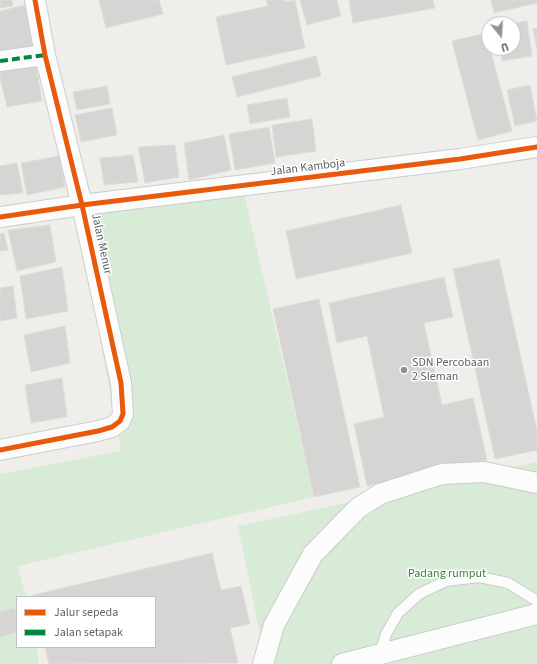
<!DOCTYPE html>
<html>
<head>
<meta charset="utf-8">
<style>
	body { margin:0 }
	#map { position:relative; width:537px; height:664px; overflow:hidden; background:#efeeea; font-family:"Source Sans 3",sans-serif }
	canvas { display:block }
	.legend { position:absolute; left:16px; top:596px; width:140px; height:52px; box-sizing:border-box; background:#fff; border:1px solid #bfc1c3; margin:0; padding:5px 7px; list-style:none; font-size:12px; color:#5f6368 }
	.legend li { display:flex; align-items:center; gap:8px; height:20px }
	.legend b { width:20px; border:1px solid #bfc1c3 }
	.north { position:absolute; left:481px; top:16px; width:40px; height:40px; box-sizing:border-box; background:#fff; border:1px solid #bfc1c3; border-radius:50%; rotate:162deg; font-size:11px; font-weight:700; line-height:16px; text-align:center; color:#5f6368 }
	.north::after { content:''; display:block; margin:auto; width:14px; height:18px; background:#919496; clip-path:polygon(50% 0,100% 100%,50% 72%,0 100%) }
</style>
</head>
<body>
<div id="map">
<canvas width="537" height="664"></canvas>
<ul class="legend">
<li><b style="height:5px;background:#e8590c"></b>Jalur sepeda</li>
<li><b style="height:5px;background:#00873e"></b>Jalan setapak</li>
</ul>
<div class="north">U</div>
</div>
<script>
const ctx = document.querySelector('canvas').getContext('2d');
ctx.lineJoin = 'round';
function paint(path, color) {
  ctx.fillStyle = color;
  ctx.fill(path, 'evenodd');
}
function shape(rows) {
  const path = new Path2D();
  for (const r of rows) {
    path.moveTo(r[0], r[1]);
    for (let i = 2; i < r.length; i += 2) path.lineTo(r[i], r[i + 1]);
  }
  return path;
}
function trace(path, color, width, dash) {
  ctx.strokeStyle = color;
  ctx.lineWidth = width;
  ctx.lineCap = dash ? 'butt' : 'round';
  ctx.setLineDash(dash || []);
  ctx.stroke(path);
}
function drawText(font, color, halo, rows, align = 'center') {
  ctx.font = font + ' "Source Sans 3",sans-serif';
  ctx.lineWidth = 3;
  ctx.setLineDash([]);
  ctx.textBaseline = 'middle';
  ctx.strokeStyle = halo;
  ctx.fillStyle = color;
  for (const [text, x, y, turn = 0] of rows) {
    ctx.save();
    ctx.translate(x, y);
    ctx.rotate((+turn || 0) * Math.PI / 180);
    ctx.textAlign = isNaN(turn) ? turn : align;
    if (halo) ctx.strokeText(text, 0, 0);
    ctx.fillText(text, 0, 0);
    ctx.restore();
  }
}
const green = shape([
	[243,189,314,497,18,566,26,597,17,597,17,647,37,647,39,664,0,664,0,474,121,451,76,207],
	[537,462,537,664,266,664,238,526]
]);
const building = shape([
	[0,0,12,0,13,6,0,8,0,0],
	[99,0,159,0,163,14,106,28,99,0],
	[266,0,285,0,285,2,295,0,305,48,226,65,216,17,268,6,266,0],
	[300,0,337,0,341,16,307,25,300,0],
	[349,0,433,0,435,8,353,23,349,0],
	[491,0,537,0,537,3,494,13,491,0],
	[26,5,33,46,0,52,0,11,26,5],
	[527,21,532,56,502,61,501,48,513,48,513,24,507,24,527,21],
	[537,28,537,50,533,29,537,28],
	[486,33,512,131,478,140,452,41,486,33],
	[316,56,321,76,237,97,232,77,316,56],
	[36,65,42,101,7,107,0,78,0,70,36,65],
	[530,85,537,121,515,126,507,90,530,85],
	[107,86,110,104,77,110,73,92,107,86],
	[287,98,290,117,250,124,247,105,287,98],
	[112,108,117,135,81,142,75,115,112,108],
	[312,119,316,151,276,157,272,125,312,119],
	[269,127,275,163,235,170,229,134,269,127],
	[224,135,231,170,189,180,184,143,224,135],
	[175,145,179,177,145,183,138,147,175,145],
	[133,155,138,182,104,185,100,158,133,155],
	[59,156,65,187,27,195,21,163,59,156],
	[17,163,23,193,0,195,0,166,17,163],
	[401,205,412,253,296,279,286,231,401,205],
	[50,225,56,262,17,271,8,230,50,225],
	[4,233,8,250,0,251,0,234,4,233],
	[499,259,537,431,537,450,495,459,453,269,499,259],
	[62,267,68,311,26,319,20,276,62,267],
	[444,277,453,317,424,323,442,405,473,398,487,460,367,486,354,424,384,417,367,336,337,343,329,303,444,277],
	[13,286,17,318,0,321,0,288,13,286],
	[319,299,360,487,314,497,273,309,319,299],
	[65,326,70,363,31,372,24,335,65,326],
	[62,378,67,417,31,423,25,385,62,378],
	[212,553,221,590,241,586,250,624,230,628,238,663,49,664,45,647,155,647,155,597,34,597,33,595,212,553],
	[15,608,17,616,17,632,0,637,0,612,15,608]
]);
const lane = shape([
	[380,654,386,634,398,613,419,594,446,581,479,577,494,580,508,583,537,601]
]);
const street = shape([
	[0,61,45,55],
	[0,217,82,205,460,159,537,147],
	[0,450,98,431,112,427,120,421,123,414,121,383,82,205,45,55,35,0],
	[263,664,274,625,313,554,358,508,380,494,442,474,484,472,537,483],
	[342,664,537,614]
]);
const quiet = shape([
	[0,61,45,55]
]);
const cycleway = shape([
	[0,217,82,205,460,159,537,147],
	[0,450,98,431,112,427,120,421,123,414,121,383,82,205,45,55,35,0]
]);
const markers = [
	[404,370,4,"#919496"]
];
const streetNames = [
	["Jalan Kamboja",308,168,-7],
	["Jalan Menur",101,244,78]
];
const poiNames = [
	["SDN Percobaan",412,363],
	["2 Sleman",412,377]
];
const parkNames = [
	["Padang rumput",447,574]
];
paint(green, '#d8ebd6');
paint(building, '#d6d5d3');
trace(building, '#deddd9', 1);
trace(lane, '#cbcccc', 12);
trace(street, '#cbcccc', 22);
trace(lane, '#fdfcfc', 10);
trace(street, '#fdfcfc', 20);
trace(quiet, '#00873e', 4, [8, 4]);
trace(cycleway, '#e8590c', 5);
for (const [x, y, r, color] of markers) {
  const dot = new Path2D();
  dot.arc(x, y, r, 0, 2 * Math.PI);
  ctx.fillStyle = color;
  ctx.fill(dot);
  trace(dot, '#fff', 1.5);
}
drawText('12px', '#5f6368', '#fff', streetNames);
drawText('12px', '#5f6368', '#fff', poiNames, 'left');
drawText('12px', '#348238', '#fff', parkNames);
</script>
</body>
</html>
